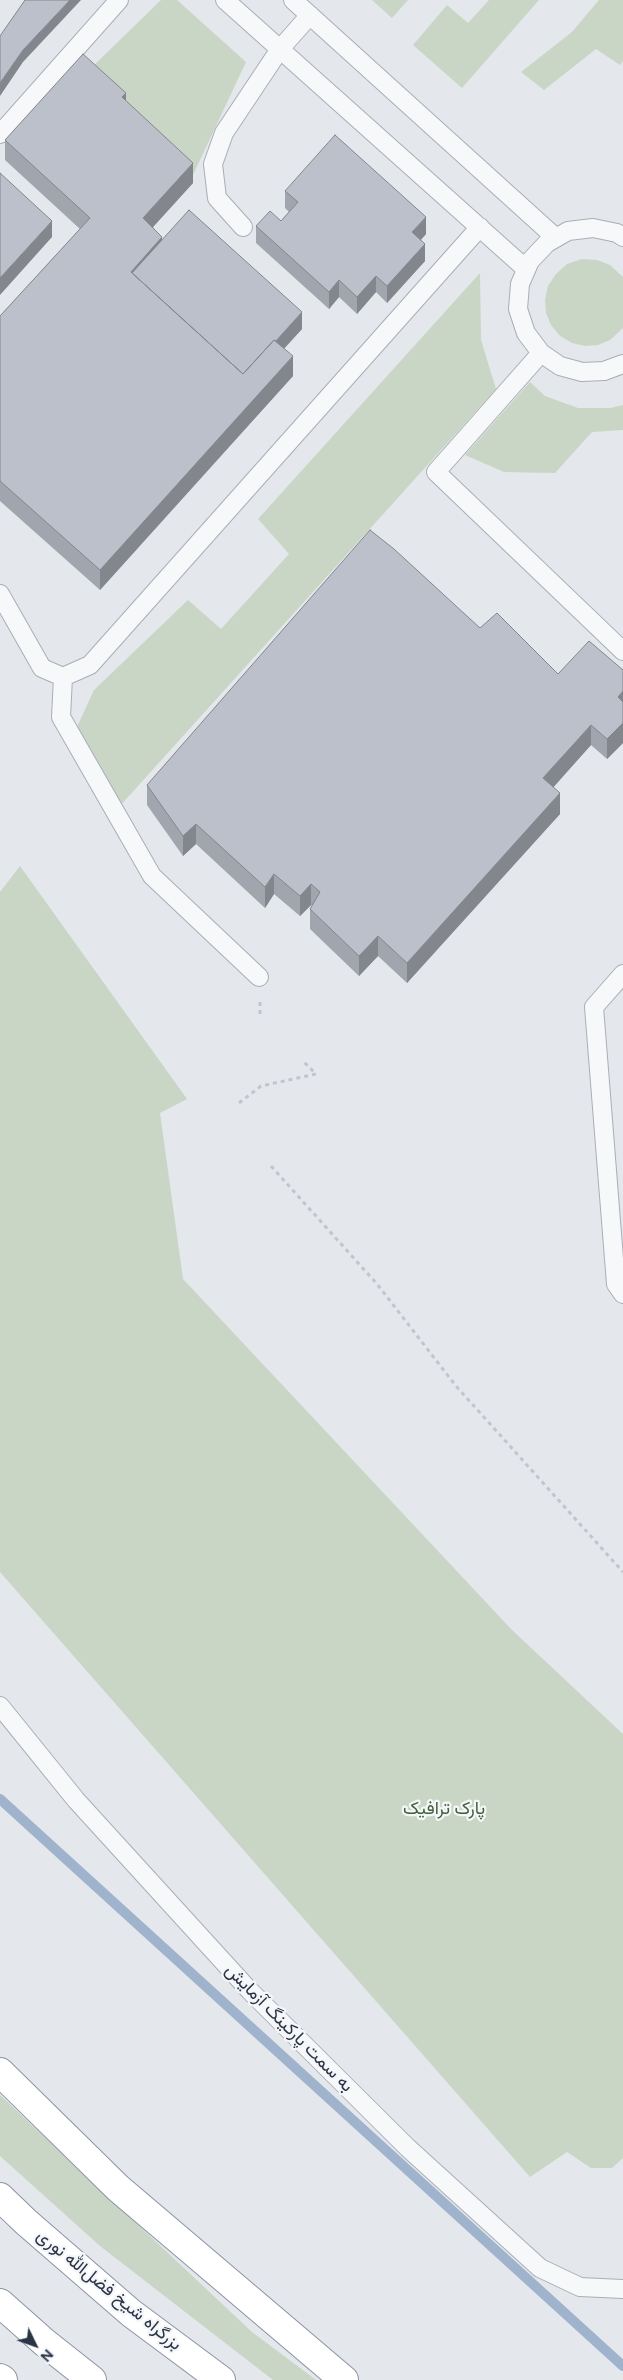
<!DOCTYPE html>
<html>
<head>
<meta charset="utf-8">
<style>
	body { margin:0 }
	#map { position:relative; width:623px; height:2380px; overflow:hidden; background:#e4e7ec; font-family:Figtree,sans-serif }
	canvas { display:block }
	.north { position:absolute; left:10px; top:2320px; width:50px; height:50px; -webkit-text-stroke:4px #f4f6f9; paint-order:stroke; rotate:132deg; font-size:14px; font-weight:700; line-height:20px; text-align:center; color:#2b3445 }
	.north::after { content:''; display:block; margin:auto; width:18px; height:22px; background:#2b3445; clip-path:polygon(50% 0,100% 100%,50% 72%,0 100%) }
</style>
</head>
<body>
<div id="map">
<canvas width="623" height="2380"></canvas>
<div class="north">N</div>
</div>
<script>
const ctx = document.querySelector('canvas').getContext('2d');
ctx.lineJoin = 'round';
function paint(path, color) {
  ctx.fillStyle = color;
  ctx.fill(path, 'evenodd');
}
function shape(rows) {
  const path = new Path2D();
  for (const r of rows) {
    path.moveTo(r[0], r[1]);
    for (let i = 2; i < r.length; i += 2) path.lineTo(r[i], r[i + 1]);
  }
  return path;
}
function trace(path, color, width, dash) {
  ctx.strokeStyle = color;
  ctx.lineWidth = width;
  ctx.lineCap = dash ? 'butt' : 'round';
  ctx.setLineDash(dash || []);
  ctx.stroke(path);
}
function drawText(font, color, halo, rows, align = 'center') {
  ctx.font = font + ' Figtree,Vazirmatn,sans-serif';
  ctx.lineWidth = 4.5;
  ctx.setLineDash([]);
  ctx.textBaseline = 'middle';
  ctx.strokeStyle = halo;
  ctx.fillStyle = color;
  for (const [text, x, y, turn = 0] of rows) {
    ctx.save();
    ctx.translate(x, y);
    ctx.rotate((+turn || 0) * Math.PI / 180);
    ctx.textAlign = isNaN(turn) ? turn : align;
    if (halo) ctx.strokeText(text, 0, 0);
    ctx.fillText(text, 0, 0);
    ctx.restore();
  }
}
const green = shape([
	[161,0,177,0,246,62,193,175,88,71],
	[372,0,408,0,392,18],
	[489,0,539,0,462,88,413,45,447,5,468,23],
	[599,0,623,0,623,61,620,65,596,49,544,90,521,72,572,32],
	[582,259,597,260,610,265,623,277,623,328,610,340,598,345,585,346,572,343,560,336,551,325,546,313,545,300,548,286,556,274,567,264],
	[480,273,481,340,496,389,119,807,77,727,94,690,188,600,221,629,289,554,258,519],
	[530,382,545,396,578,408,611,408,623,405,623,430,592,432,555,473,504,472,465,455],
	[20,866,187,1099,160,1113,183,1279,512,1630,623,1734,623,2158,612,2168,591,2168,567,2152,530,2177,0,1572,0,892],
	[0,2095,252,2332,316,2380,273,2380,100,2246,0,2156]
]);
const stream = shape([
	[0,1799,623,2366]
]);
const path = shape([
	[260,1002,260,1014],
	[239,1103,261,1086,316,1074,302,1060],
	[271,1166,377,1284,456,1386,623,1572]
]);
const service = shape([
	[225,0,526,269],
	[293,0,556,238],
	[0,134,119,0],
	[243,227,217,198,213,164,224,133,280,49,310,15],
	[623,237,617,233,593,228,568,231,547,243,530,261,520,284,518,309,526,333,541,353,560,366,582,372,604,371,623,364],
	[541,353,436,472,623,651],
	[0,594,42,668,63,677,90,665,480,227],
	[63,677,61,717,152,876,259,977],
	[623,974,594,1007,616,1284,623,1294],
	[0,1706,76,1800,250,1991,408,2148,540,2268,580,2287,623,2289]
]);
const trunk = shape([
	[0,2072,118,2188,344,2380],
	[0,2197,26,2222,131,2313,221,2380],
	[0,2303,44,2342,92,2380],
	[0,2378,3,2380]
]);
const wall = shape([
	[126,101,193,183,153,227,162,240,302,329,284,348,293,376,100,590,0,501,0,316,80,229,5,160,5,140],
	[285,191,426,234,421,240,425,261,387,303,376,292,357,314,339,297,329,309,256,243,256,226,281,221,289,212,285,208],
	[480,628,558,674,623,670,623,743,607,759,591,745,553,787,560,814,407,983,378,956,359,976,310,929,310,909,312,905,311,905,300,916,274,894,265,908,196,844,183,856,147,805,147,785]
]);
const shadedWall = shape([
	[70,0,81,0,23,62,0,96,0,83,23,50],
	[126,93,126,113,122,97],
	[193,163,193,183,143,238,143,218],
	[426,217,426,234,412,249,412,232],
	[52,221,52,237,0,295,0,278],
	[162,237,162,257,139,283,131,272],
	[425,244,425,261,387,303,387,286],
	[376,276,376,292,357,314,357,297],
	[339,280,339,297,329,309,329,292],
	[302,312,302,329,243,394,243,377],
	[293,356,293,376,100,590,100,570],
	[623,691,623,711,618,697],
	[623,723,623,743,607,759,607,739],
	[591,725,591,745,543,799,543,778],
	[560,793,560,814,407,983,407,963],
	[196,824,196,844,183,856,183,836],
	[274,874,274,894,265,908,265,887],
	[311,884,311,905,300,916,300,896],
	[378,936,378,956,359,976,359,956]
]);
const building = shape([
	[25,0,70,0,23,50,0,83,0,36,25,0],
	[83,54,126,93,122,97,193,163,143,218,162,237,131,272,243,374,274,340,293,356,100,570,0,481,0,316,90,218,5,140,83,54],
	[335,135,426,217,412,232,425,244,387,286,376,276,357,297,339,280,329,292,256,226,270,211,281,221,298,202,285,191,335,135],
	[0,173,52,221,0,278,0,173],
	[189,210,302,312,276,341,274,340,243,374,132,273,189,210],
	[370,530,394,549,480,628,497,613,558,674,589,641,623,670,623,691,618,697,623,702,623,723,607,739,591,725,543,778,560,793,407,963,378,936,359,956,310,909,320,892,311,884,300,896,274,874,265,887,196,824,183,836,147,785,370,530]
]);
const parkNames = [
	["پارک ترافیک",444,1809]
];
const streetNames = [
	["به سمت پارکینگ آزمایش",289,2028,45],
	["بزرگراه شیخ فضل‌الله نوری",109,2290,39]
];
paint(green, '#c9d6c5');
trace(stream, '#9fb4cc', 10);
trace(service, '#a9aeb7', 20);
trace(trunk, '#8b94a3', 30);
trace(path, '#c2c5cb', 3, [4, 4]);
trace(service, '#f7f8fa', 18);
trace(trunk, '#fff', 28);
paint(wall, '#a1a5ae');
paint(shadedWall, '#83868d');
paint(building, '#bbc0ca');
trace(building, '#83868d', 1);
drawText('18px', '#3f6138', '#f4f6f9', parkNames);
drawText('18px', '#2b3445', '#f4f6f9', streetNames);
</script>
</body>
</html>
